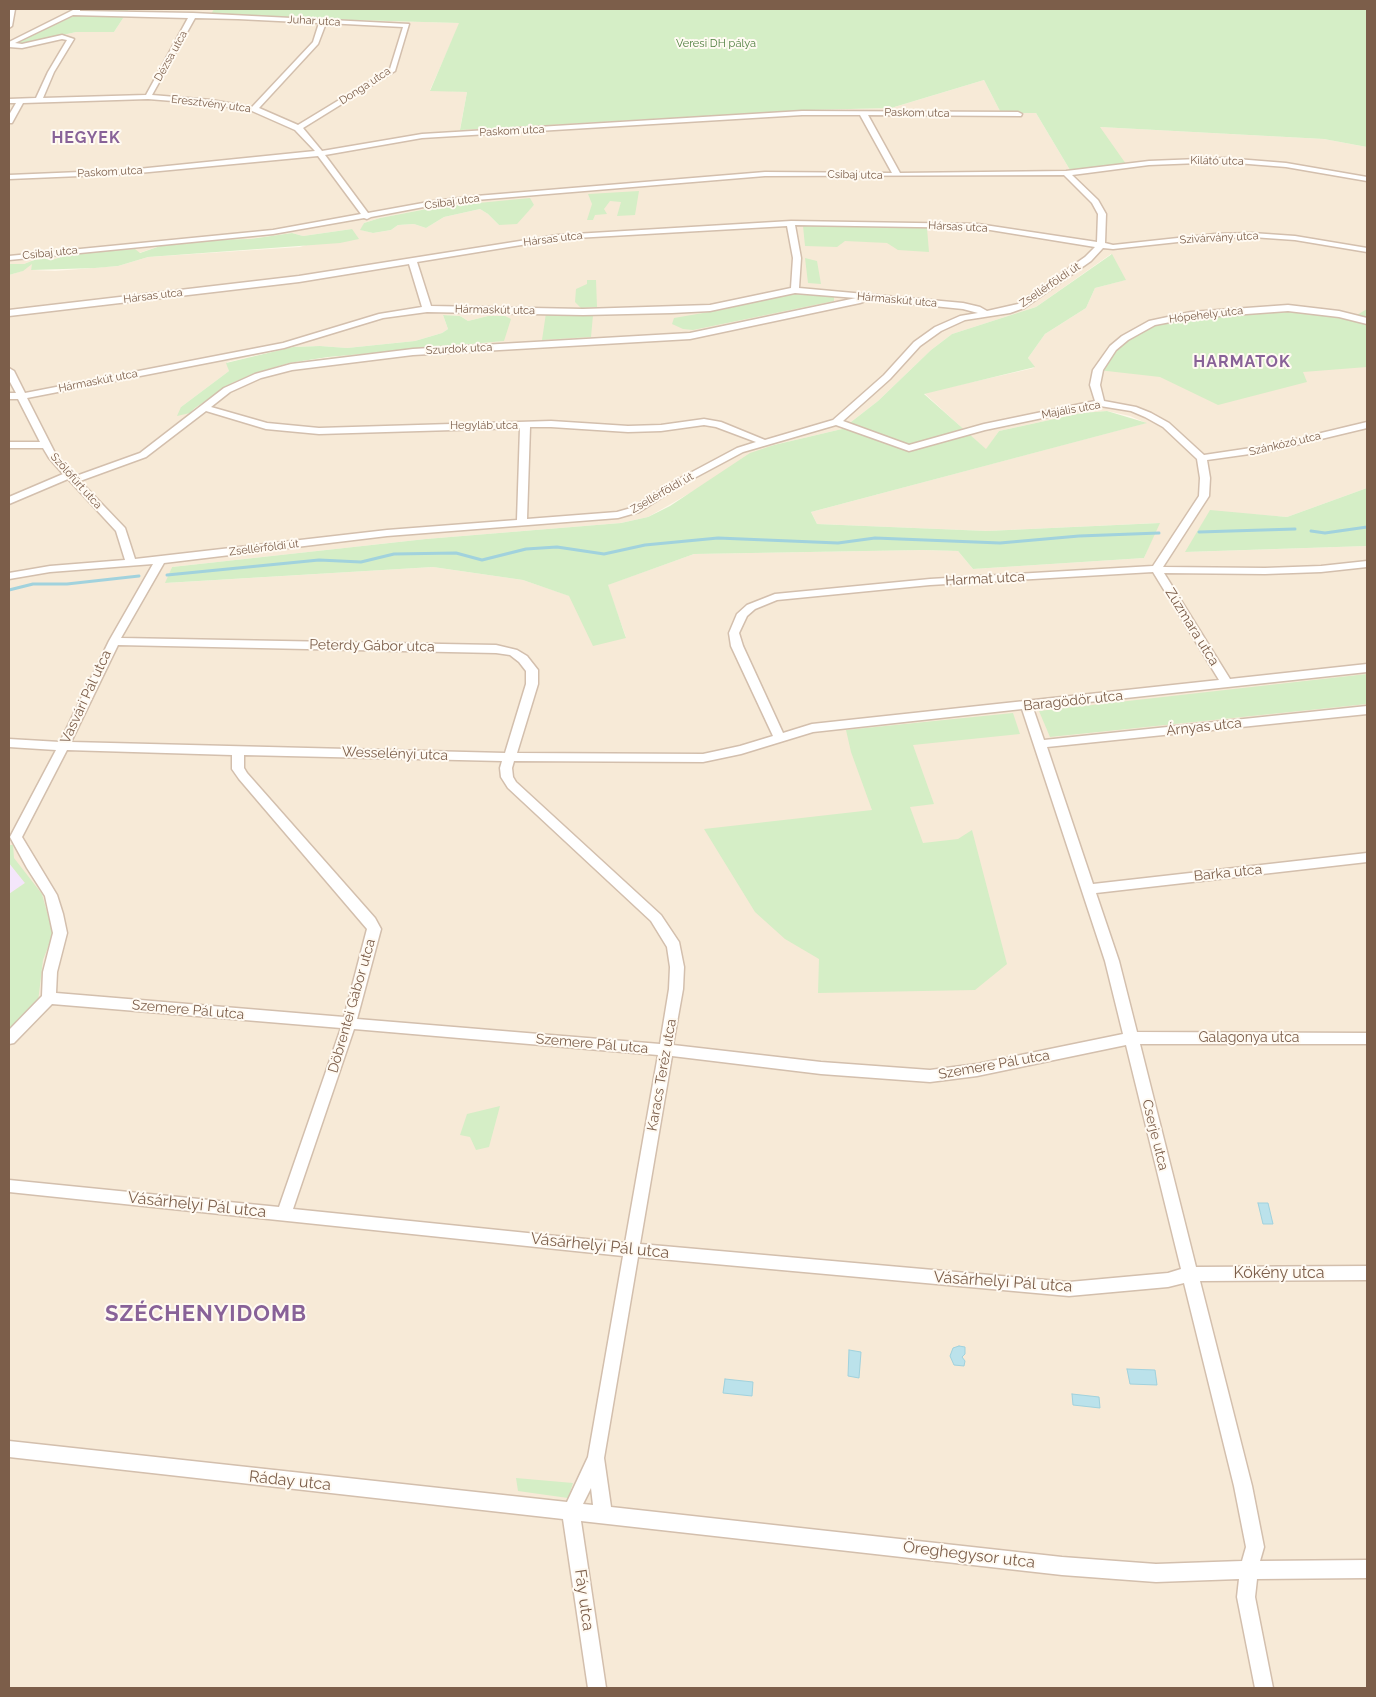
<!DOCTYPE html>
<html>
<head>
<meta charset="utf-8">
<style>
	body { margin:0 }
	#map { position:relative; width:1376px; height:1697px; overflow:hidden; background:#fef7ea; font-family:Raleway,sans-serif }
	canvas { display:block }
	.frame { position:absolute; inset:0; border:10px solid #7c5e4a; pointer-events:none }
</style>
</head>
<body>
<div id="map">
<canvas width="1376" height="1697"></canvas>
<div class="frame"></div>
</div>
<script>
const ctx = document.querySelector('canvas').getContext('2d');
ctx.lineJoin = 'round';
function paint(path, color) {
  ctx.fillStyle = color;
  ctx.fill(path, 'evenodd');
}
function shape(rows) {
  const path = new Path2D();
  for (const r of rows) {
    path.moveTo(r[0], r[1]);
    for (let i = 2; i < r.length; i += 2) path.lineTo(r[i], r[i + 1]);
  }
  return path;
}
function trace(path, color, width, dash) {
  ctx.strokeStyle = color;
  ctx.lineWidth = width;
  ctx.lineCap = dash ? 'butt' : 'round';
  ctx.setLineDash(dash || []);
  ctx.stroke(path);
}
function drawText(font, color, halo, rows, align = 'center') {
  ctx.font = font + ' Raleway,sans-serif';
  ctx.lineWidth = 4;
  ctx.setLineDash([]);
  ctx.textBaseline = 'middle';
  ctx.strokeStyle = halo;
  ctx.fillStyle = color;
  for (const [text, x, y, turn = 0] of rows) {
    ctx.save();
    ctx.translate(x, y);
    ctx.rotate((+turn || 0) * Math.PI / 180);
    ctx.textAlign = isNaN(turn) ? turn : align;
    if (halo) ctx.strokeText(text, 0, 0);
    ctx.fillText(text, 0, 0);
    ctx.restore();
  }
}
const residential = shape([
	[9,9,89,9,18,42,23,44,76,32,114,32,129,9,214,9,211,16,460,23,430,90,467,92,460,129,810,110,891,108,984,80,1001,113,1036,113,1070,170,1100,127,1324,139,1367,147,1367,488,1287,517,1210,511,1186,552,1367,546,1367,1688,9,1688,9,275,22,271,28,265,33,263,31,270,55,271,118,266,148,257,300,247,352,229,303,236,292,233,250,239,199,240,166,244,139,253,70,254,52,260,39,258,24,264,9,264],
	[534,205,529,210,499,225,488,214,480,209,444,217,426,228,414,224,398,225,391,230,373,233,361,230,364,223,380,218,437,207],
	[1111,254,1125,280,1095,288,1086,308,1045,334,1028,358,1034,368,924,393,986,450,999,431,1082,413,1107,411,1130,416,1146,423,811,512,817,524,987,531,1159,523,1144,558,973,569,958,551,923,550,694,554,607,585,626,637,570,596,523,580,433,567,166,583,172,567,426,539,621,523,648,517,774,445,842,429,878,401,931,350,952,334,1036,307],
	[443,315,460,316,468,321,488,316,504,341,367,352,289,363,255,373,232,383,190,413,181,407,229,371,227,362,293,347,320,346,347,348,415,341,442,333,448,329]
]);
const education = shape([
	[9,863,25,883,9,894]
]);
const green = shape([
	[89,9,129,9,114,32,76,32,23,44,17,42],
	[214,9,1367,9,1367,147,1324,139,1100,127,1126,164,1070,170,1036,113,1001,113,984,80,891,108,810,110,460,130,467,92,430,91,459,23,210,16],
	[639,191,635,215,617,216,621,202,610,201,604,209,607,214,595,215,593,220,587,220,592,204,588,194],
	[530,198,534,205,517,224,499,225,488,214,480,209,444,217,426,228,414,224,398,225,391,230,373,233,360,230,364,223,380,218,437,207],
	[803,226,927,228,929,252,898,250,887,243,845,241,837,247,805,246],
	[352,229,359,239,340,243,148,257,118,266,95,268,31,270,32,264,23,271,9,275,9,264,24,264,39,258,52,260,70,254,135,249,140,253,166,244,199,240,250,239,292,233,303,236],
	[1112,254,1126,280,1095,288,1086,308,1045,334,1028,358,1035,367,924,394,986,449,999,431,1082,413,1107,411,1147,423,811,512,817,524,987,531,1160,523,1144,558,973,569,958,551,923,550,694,554,608,585,626,638,593,646,569,596,523,580,433,567,165,583,172,567,426,539,621,523,648,517,670,506,750,453,774,445,842,429,878,401,931,350,952,334,1036,307],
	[805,258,817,261,821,284,808,283],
	[587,280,596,280,597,307,581,308,575,302,576,289,587,284],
	[798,293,834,297,834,301,693,330,683,329,672,324,674,318,726,309,768,298],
	[1288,308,1352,318,1367,309,1367,367,1303,372,1307,382,1218,405,1160,377,1098,370,1119,343,1143,328,1167,319],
	[546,313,593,315,591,337,542,340],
	[443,315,460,316,468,321,488,316,505,316,511,319,504,341,328,357,289,363,255,373,232,383,195,408,190,413,177,416,181,407,229,371,226,363,293,347,320,346,347,348,415,341,442,333,448,329],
	[1367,488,1367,546,1185,552,1210,510,1287,517],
	[1367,674,1367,704,1348,706,1050,737,1039,711],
	[1013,713,1020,734,913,745,934,804,910,807,923,843,958,839,972,830,1007,964,975,990,818,993,819,959,785,939,755,912,704,829,872,810,851,752,846,730],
	[9,845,13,845,14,858,42,894,53,934,43,960,38,1002,9,1031,9,894,25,883,9,863],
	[500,1106,489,1147,476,1150,470,1137,460,1135,467,1114],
	[516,1478,573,1483,568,1498,518,1491]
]);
const water = shape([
	[1258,1203,1268,1203,1273,1224,1263,1224,1258,1203],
	[959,1346,965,1347,965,1354,962,1357,965,1361,964,1366,954,1365,950,1356,953,1348,959,1346],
	[849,1350,861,1352,859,1378,848,1376,849,1350],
	[1127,1369,1155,1370,1157,1385,1130,1384,1127,1369],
	[725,1379,753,1382,752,1396,723,1393,725,1379],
	[1072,1394,1099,1397,1100,1408,1073,1405,1072,1394]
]);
const stream = shape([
	[1311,531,1325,533,1367,527],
	[1199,532,1295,529],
	[167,575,319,560,361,562,394,554,456,553,482,560,526,549,557,547,604,554,645,545,718,538,838,543,875,538,1000,543,1079,536,1159,533],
	[9,590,33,584,67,584,139,576]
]);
const minor = shape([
	[9,9,15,9,12,26,9,28,9,9],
	[75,9,80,9,80,11,193,13,409,24,395,71,303,128,322,151,422,134,802,111,1018,112,1022,114,1021,116,868,115,900,173,1066,171,1149,161,1224,158,1286,163,1367,177,1367,181,1286,167,1224,162,1149,165,1072,175,1098,200,1106,214,1105,243,1113,245,1215,234,1252,233,1295,236,1367,248,1367,252,1295,240,1252,237,1215,238,1113,249,1103,248,1091,261,1024,308,1010,313,965,320,941,331,920,346,890,379,843,421,909,445,984,424,1095,401,1090,385,1093,370,1110,346,1122,336,1149,321,1191,312,1288,305,1339,311,1367,318,1367,324,1339,317,1288,311,1191,318,1155,325,1128,340,1116,350,1103,370,1100,385,1104,401,1136,407,1151,413,1169,423,1204,455,1271,445,1367,422,1367,428,1271,451,1207,460,1210,478,1209,496,1163,567,1265,568,1321,566,1367,561,1367,567,1321,572,1265,574,1164,573,1230,679,1367,664,1367,672,1033,708,1044,740,1367,706,1367,714,1047,747,1093,884,1367,853,1367,862,1096,893,1119,961,1137,1032,1367,1033,1367,1044,1140,1044,1196,1267,1367,1266,1367,1280,1200,1281,1252,1486,1264,1547,1260,1561,1367,1560,1367,1578,1257,1579,1255,1597,1273,1688,1255,1688,1237,1597,1239,1579,1156,1582,1062,1575,581,1521,606,1688,588,1688,563,1519,9,1457,9,1441,567,1502,588,1457,623,1256,9,1192,9,1180,279,1207,341,1028,52,1004,14,1043,9,1044,9,1030,42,996,43,972,53,933,45,896,27,868,10,837,56,750,9,747,9,739,60,742,109,641,153,564,50,572,9,579,9,573,50,566,125,560,116,531,68,479,9,504,9,497,63,474,49,458,43,448,9,448,9,442,40,442,18,399,9,399,9,393,16,393,9,380,9,368,14,371,25,393,283,343,379,314,422,307,409,264,299,282,9,316,9,310,299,276,558,235,791,221,978,224,1097,242,1098,214,1092,203,1064,175,765,176,476,200,434,205,371,217,367,219,364,218,273,234,9,260,9,256,273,230,361,214,318,156,128,174,9,179,9,175,128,170,315,151,295,130,252,111,211,104,148,99,23,103,12,123,9,123,9,115,16,103,9,103,9,99,36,98,48,72,67,40,62,39,22,48,9,47,9,42,75,9],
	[73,15,188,18,146,95,43,98,54,72,74,39,62,35,22,44,15,43,73,15],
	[195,18,238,19,319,23,313,42,252,107,211,100,152,95,195,18],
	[326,23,403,27,390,69,298,125,259,108,318,44,326,23],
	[802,115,860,115,892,173,765,172,476,196,434,201,368,213,325,155,422,138,802,115],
	[795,225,978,228,1095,247,1085,257,1018,304,987,311,980,307,963,303,799,288,801,258,795,225],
	[787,226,793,258,791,288,710,305,583,309,431,306,417,262,558,239,787,226],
	[795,293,856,298,690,333,413,349,291,364,255,374,224,388,140,453,76,476,56,455,27,398,284,348,383,318,427,312,583,315,672,313,710,311,795,293],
	[864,299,963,309,978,313,960,316,935,327,914,342,884,375,833,420,765,440,721,422,704,419,661,425,628,426,551,421,319,428,267,423,211,407,230,392,261,378,292,370,413,355,690,339,860,303,863,302,864,299],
	[1100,406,1131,411,1145,417,1163,427,1197,459,1200,478,1199,496,1153,566,930,579,775,594,747,605,737,614,729,633,731,646,773,736,740,746,703,754,517,753,538,684,538,670,527,656,517,650,496,645,121,638,164,563,387,536,618,518,639,512,683,484,743,452,836,425,909,451,985,430,1100,406],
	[206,411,266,429,319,434,520,428,517,520,387,530,135,559,125,528,80,481,146,457,206,411],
	[704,425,716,427,756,442,737,448,677,480,631,508,617,512,527,519,530,427,551,427,628,432,661,431,704,425],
	[1153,572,1219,680,812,724,783,733,743,646,739,633,747,616,755,609,777,600,930,585,1153,572],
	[118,645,496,653,510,655,519,662,526,671,526,684,505,753,71,742,118,645],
	[1022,709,1105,961,1123,1034,977,1064,930,1070,821,1062,673,1045,683,989,684,967,679,942,661,915,516,782,513,777,512,768,514,761,703,762,741,754,813,732,1022,709],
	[67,750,232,755,232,769,239,779,367,929,344,1017,56,993,57,972,67,933,63,914,57,895,22,837,67,750],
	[244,755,502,761,500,768,501,777,508,788,651,921,667,947,670,967,669,989,660,1044,357,1019,381,929,375,918,247,773,244,768,244,755],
	[354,1029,658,1055,625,1243,293,1209,354,1029],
	[1126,1045,1181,1269,1168,1273,1069,1282,640,1244,672,1056,821,1074,930,1082,977,1076,1126,1045],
	[638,1257,1069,1296,1168,1287,1184,1283,1234,1486,1246,1547,1242,1561,1156,1564,1062,1557,611,1507,604,1458,638,1257],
	[591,1488,593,1505,583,1504,591,1488]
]);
const farStreetnames = [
	["Juhar utca",314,21,3],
	["Dézsa utca",171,56,-61],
	["Donga utca",365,86,-33],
	["Eresztvény utca",211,104,7],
	["Paskom utca",917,113,1],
	["Paskom utca",512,131,-3],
	["Kilátó utca",1217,161,1],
	["Paskom utca",110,172,-3],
	["Csibaj utca",855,175,1],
	["Csibaj utca",452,202,-8],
	["Hársas utca",958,227,3],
	["Szivárvány utca",1219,238,-3],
	["Hársas utca",553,239,-7],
	["Csibaj utca",50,253,-6],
	["Zsellérföldi út",1050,285,-34],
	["Hársas utca",153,296,-7],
	["Hármaskút utca",897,300,5],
	["Hármaskút utca",495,310,1],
	["Hópehely utca",1206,315,-7],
	["Szurdok utca",459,349,-3],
	["Hármaskút utca",98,381,-11],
	["Majális utca",1071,410,-10],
	["Hegyláb utca",484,426],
	["Szánkózó utca",1285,444,-13],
	["Szőlőfürt utca",76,481,48],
	["Zsellérföldi út",662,493,-30],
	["Zsellérföldi út",264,548,-7]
];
const farParknames = [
	["Veresi DH pálya",716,44]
];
const streetNames = [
	["Harmat utca",985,579,-3],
	["Zúzmara utca",1192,627,58],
	["Peterdy Gábor utca",372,646,1],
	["Vasvári Pál utca",86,697,-65],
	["Baragödör utca",1073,701,-6],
	["Árnyas utca",1204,727,-6],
	["Wesselényi utca",395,754,2],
	["Barka utca",1228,873,-6],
	["Döbrentei Gábor utca",352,1006,-74],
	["Szemere Pál utca",188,1010,5],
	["Galagonya utca",1249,1038],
	["Szemere Pál utca",592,1044,5],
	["Szemere Pál utca",994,1065,-10],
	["Karacs Teréz utca",662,1075,-80],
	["Cserje utca",1155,1135,76]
];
const farDistrictnames = [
	["HEGYEK",86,138],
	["HARMATOK",1242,362]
];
const nearStreetnames = [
	["Vásárhelyi Pál utca",197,1205,6],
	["Vásárhelyi Pál utca",600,1246,6],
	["Kökény utca",1279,1273],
	["Vásárhelyi Pál utca",1003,1282,4],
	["Ráday utca",290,1481,6],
	["Öreghegysor utca",969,1555,7],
	["Fáy utca",584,1600,82]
];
const nearDistrictnames = [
	["SZÉCHENYIDOMB",206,1314]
];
paint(residential, '#f7ead7');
paint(education, '#f4e6fb');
paint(green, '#d5eec6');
paint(water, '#bbe2eb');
trace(water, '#a1d2dd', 1);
trace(stream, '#a1d2dd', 3);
trace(minor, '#d3bfad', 3);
paint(minor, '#fff');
drawText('11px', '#7c5e4a', '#fffaf2', farStreetnames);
drawText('11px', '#4d7d3d', '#fffaf2', farParknames);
drawText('14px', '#7c5e4a', '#fffaf2', streetNames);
ctx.letterSpacing = '1px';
drawText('bold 16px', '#886298', '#fffaf2', farDistrictnames);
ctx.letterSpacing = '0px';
drawText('16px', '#7c5e4a', '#fffaf2', nearStreetnames);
ctx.letterSpacing = '1px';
drawText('bold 22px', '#886298', '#fffaf2', nearDistrictnames);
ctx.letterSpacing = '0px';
</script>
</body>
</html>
